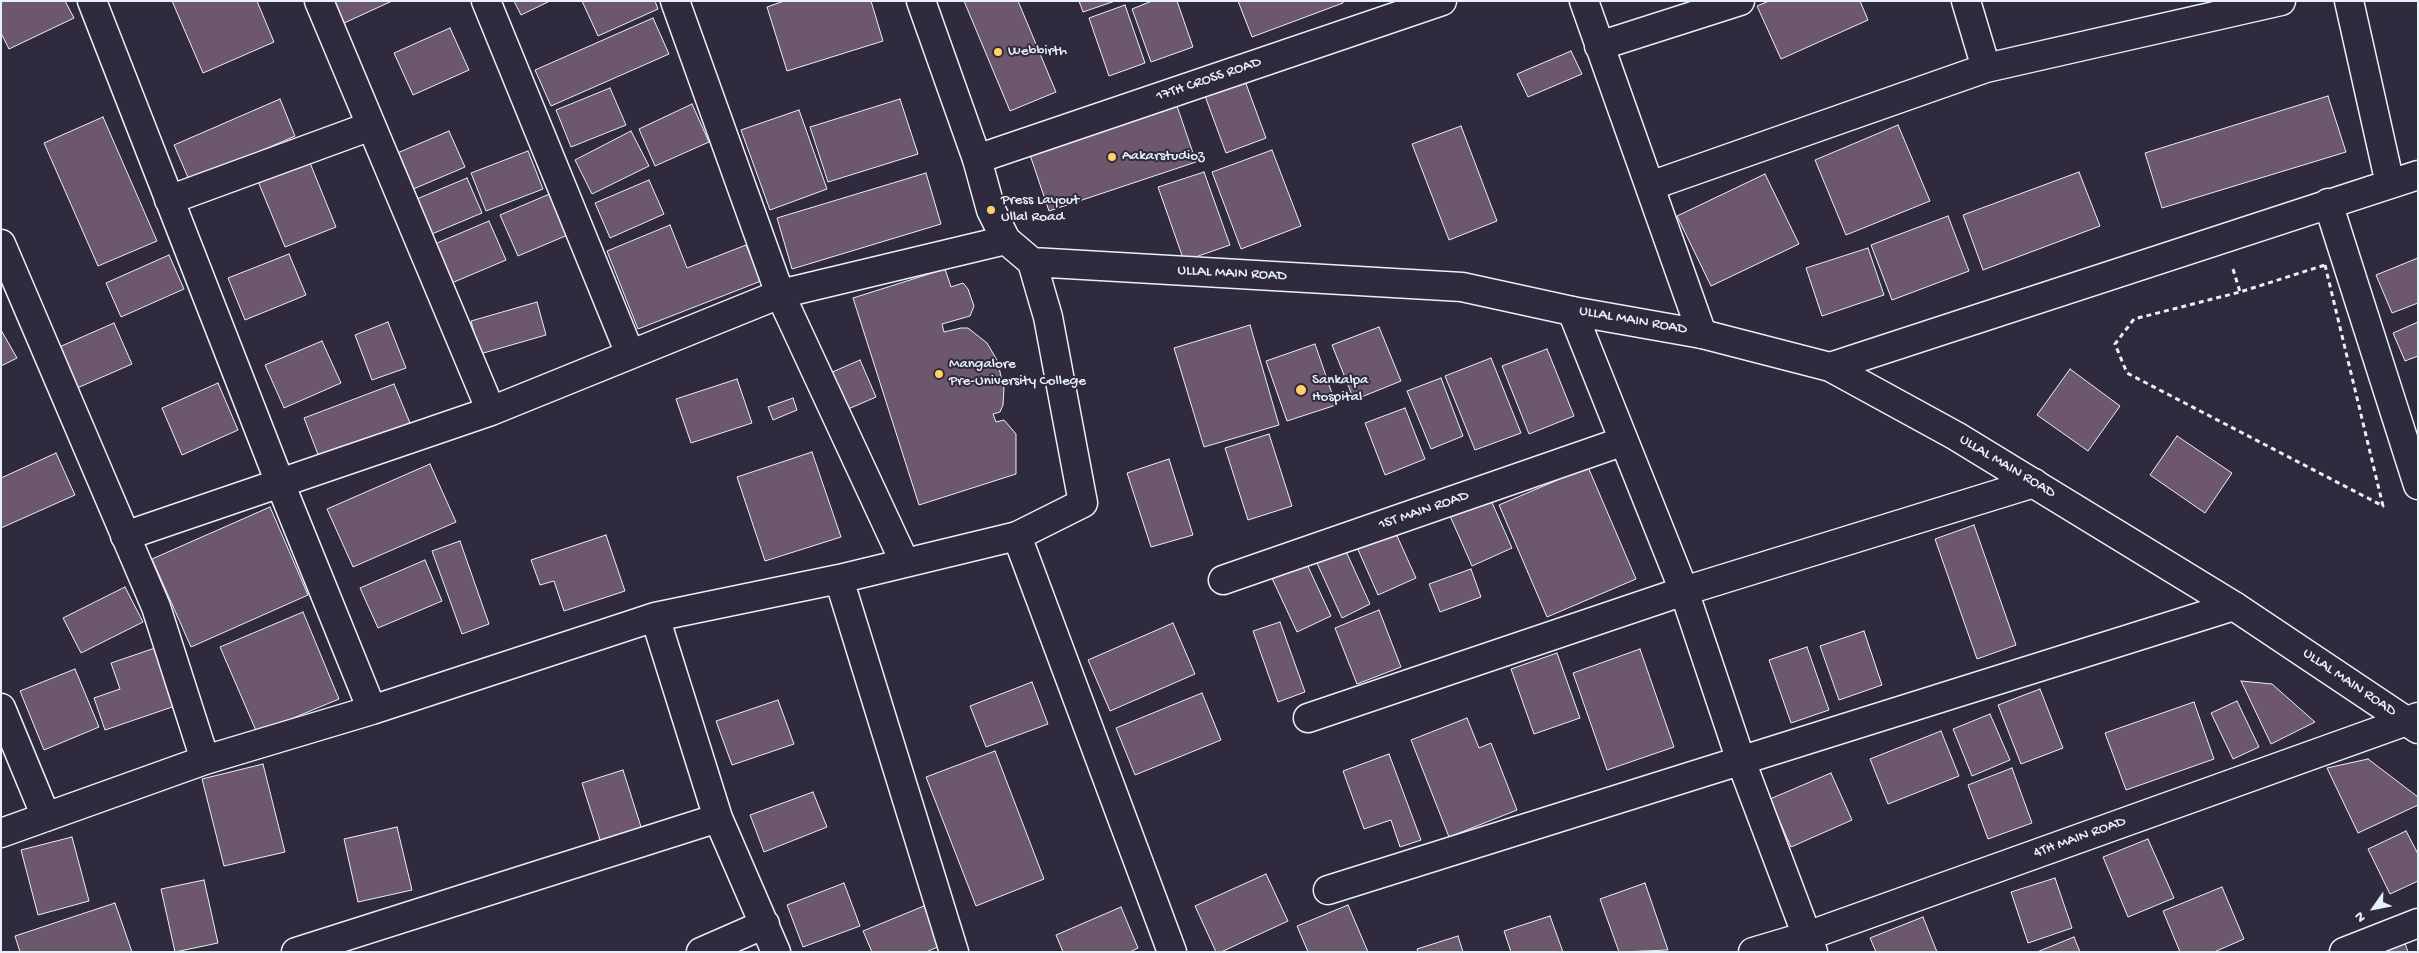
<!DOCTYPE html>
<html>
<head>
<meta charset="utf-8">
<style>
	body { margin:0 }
	#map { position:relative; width:2419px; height:953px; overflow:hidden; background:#2f2a3d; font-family:"Gochi Hand",sans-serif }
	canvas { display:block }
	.frame { position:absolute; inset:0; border:2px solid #e8f1f8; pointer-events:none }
	.north { position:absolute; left:2349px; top:883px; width:50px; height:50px; -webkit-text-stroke:4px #2f2a3d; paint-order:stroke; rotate:237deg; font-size:14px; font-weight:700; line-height:20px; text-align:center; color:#e8f1f8 }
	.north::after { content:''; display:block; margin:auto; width:18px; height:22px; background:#e8f1f8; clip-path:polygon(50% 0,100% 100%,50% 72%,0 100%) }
</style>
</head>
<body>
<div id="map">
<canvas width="2419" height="953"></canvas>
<div class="frame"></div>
<div class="north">N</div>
</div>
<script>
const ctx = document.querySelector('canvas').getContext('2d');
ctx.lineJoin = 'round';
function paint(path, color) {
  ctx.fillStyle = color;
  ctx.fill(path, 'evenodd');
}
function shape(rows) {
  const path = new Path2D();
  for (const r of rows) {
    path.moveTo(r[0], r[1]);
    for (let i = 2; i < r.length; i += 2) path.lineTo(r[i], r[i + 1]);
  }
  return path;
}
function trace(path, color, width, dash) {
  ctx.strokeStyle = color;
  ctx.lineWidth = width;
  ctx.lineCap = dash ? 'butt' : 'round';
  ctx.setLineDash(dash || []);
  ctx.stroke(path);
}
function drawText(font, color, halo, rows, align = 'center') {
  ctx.font = font + ' "Gochi Hand",sans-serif';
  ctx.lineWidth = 4;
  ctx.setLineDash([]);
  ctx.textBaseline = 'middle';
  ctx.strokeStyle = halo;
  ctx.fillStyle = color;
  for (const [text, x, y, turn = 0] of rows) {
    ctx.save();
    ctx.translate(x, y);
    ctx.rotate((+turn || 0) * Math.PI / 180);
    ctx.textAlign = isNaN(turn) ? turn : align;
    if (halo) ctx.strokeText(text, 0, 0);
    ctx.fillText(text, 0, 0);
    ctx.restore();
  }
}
const building = shape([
	[1,1,65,1,74,18,9,49,1,33,1,1],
	[172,1,257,1,274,42,203,73,172,1],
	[332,1,392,1,342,24,332,1],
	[514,1,550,1,521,15,514,1],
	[582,1,655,1,658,9,598,36,582,1],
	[784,1,871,1,883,41,787,71,767,7,784,1],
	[964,1,1018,1,1056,92,1010,111,964,1],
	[1079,1,1115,1,1083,12,1079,1],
	[1152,1,1177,1,1193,47,1151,62,1132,9,1152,1],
	[1238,1,1343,1,1343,3,1252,37,1238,1],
	[1769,1,1860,1,1868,20,1781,59,1757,6,1769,1],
	[1125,5,1145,63,1109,76,1089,18,1125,5],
	[653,18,669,54,551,106,535,70,653,18],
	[450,28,469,70,413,95,394,53,450,28],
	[1571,51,1582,74,1528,97,1517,74,1571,51],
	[1245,81,1266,138,1226,153,1205,96,1245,81],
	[610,88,626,125,571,147,556,110,610,88],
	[2328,96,2346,152,2162,208,2145,153,2328,96],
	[280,99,295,136,190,182,174,145,280,99],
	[900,99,918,154,828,182,810,127,900,99],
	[1176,103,1196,162,1049,211,1029,152,1176,103],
	[692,104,709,142,655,166,639,129,692,104],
	[799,110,827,189,770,210,741,130,799,110],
	[103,117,157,241,98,266,44,143,103,117],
	[1898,125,1930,201,1846,235,1815,160,1898,125],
	[1461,126,1497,221,1449,240,1412,144,1461,126],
	[449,131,465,167,411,190,395,154,449,131],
	[631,131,649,166,592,194,575,160,631,131],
	[1272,150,1301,226,1241,249,1212,172,1272,150],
	[528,151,543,189,486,211,471,173,528,151],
	[306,153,336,227,285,247,255,174,306,153],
	[1204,172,1230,245,1184,261,1158,187,1204,172],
	[2079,172,2100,226,1983,270,1963,215,2079,172],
	[926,173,941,224,792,269,777,218,926,173],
	[1765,174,1799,244,1711,286,1677,216,1765,174],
	[467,178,482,213,427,236,412,201,467,178],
	[649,180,664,214,610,238,595,203,649,180],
	[552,193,570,234,518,256,500,215,552,193],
	[1948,216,1969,271,1892,300,1871,245,1948,216],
	[489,221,506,260,447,285,430,246,489,221],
	[670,225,687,268,746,245,761,281,638,329,607,251,670,225],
	[1868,248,1884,295,1822,316,1806,268,1868,248],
	[289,254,306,295,245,320,228,278,289,254],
	[169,255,184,289,121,317,106,283,169,255],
	[2418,258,2418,303,2392,313,2376,275,2418,258],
	[945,269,951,287,963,283,968,289,974,306,970,316,942,324,944,332,961,328,968,328,987,343,997,360,1004,388,1003,405,1000,412,993,414,996,422,1004,420,1016,434,1016,474,919,505,853,298,945,269],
	[537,302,546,335,480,354,471,321,537,302],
	[388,322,406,368,372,380,355,335,388,322],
	[2418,322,2418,356,2405,361,2393,333,2418,322],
	[114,323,132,364,75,389,57,348,114,323],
	[1250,325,1279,425,1204,447,1174,348,1250,325],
	[1379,327,1401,381,1354,400,1332,345,1379,327],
	[1,330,17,358,1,366,1,330],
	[322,341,341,383,284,408,265,365,322,341],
	[1315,344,1336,405,1287,421,1266,361,1315,344],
	[1547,349,1574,416,1529,434,1502,366,1547,349],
	[1491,358,1521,433,1475,450,1445,376,1491,358],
	[860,360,876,397,846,410,830,373,860,360],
	[2070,369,2120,406,2088,451,2037,415,2070,369],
	[1441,378,1463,436,1431,449,1407,391,1441,378],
	[737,379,752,423,691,443,676,399,737,379],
	[218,383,238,430,182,455,162,408,218,383],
	[394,384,410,423,319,457,304,418,394,384],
	[793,398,797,410,773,420,768,407,793,398],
	[1405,408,1425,459,1385,475,1365,423,1405,408],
	[1269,434,1292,506,1248,520,1225,448,1269,434],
	[2177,436,2232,473,2205,513,2150,475,2177,436],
	[812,452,841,537,765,561,737,477,812,452],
	[56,453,75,495,1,528,1,478,56,453],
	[1169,459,1193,535,1151,547,1127,473,1169,459],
	[430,464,456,522,353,567,327,509,430,464],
	[1588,467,1636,579,1547,617,1499,505,1588,467],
	[1490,498,1512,548,1472,566,1450,516,1490,498],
	[270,507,308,595,191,647,152,559,270,507],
	[1974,525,2016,645,1977,659,1935,539,1974,525],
	[1394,529,1416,578,1378,595,1356,545,1394,529],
	[606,535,625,591,564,611,554,581,540,585,531,560,606,535],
	[460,541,489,624,462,634,432,551,460,541],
	[1344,547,1370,604,1342,618,1316,561,1344,547],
	[1304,558,1331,616,1297,632,1270,574,1304,558],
	[425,560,442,601,378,628,360,588,425,560],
	[1471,569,1481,597,1440,612,1429,584,1471,569],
	[125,587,143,622,81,653,63,618,125,587],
	[1379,610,1401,667,1357,684,1335,628,1379,610],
	[303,612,339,699,257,733,220,647,303,612],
	[1280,622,1305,692,1278,702,1253,631,1280,622],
	[1173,623,1195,674,1110,711,1088,660,1173,623],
	[1864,631,1882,685,1839,700,1820,646,1864,631],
	[158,647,178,705,105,730,94,698,120,689,111,663,158,647],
	[1807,647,1829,710,1791,723,1769,660,1807,647],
	[1640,649,1674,747,1607,770,1573,673,1640,649],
	[1557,653,1580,718,1534,734,1511,669,1557,653],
	[75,669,99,727,44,750,20,691,75,669],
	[2241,681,2272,684,2315,722,2271,744,2241,681],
	[1032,682,1048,724,986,747,970,706,1032,682],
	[2040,689,2063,748,2021,764,1998,705,2040,689],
	[1202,693,1221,740,1135,775,1116,728,1202,693],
	[778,700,794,744,732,765,716,721,778,700],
	[2237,701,2259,747,2233,759,2211,713,2237,701],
	[2194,702,2214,759,2126,790,2105,733,2194,702],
	[1990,714,2010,760,1972,776,1953,729,1990,714],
	[1467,718,1479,748,1491,743,1517,810,1449,837,1411,740,1467,718],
	[1941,731,1959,776,1888,804,1870,759,1941,731],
	[995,751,1044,879,976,906,926,777,995,751],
	[1389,754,1421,840,1400,847,1391,820,1364,829,1343,771,1389,754],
	[2368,759,2418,797,2418,805,2358,833,2327,768,2368,759],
	[263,764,285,852,224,866,202,779,263,764],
	[2012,768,2032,823,1988,839,1968,785,2012,768],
	[623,770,642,830,601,843,582,783,623,770],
	[1831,773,1852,820,1791,847,1770,799,1831,773],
	[813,792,827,827,764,852,750,815,813,792],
	[397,827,412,890,358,902,344,839,397,827],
	[2406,831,2418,854,2418,881,2390,894,2368,849,2406,831],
	[72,837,89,901,38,915,21,850,72,837],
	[2148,839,2174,898,2128,917,2103,857,2148,839],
	[1266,874,1288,921,1221,952,1216,952,1195,906,1266,874],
	[2055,878,2072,928,2028,943,2011,892,2055,878],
	[204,880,218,943,175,952,161,889,204,880],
	[844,883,860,926,803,947,787,905,844,883],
	[1645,883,1668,950,1619,952,1600,899,1645,883],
	[2222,887,2244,939,2214,952,2180,952,2163,911,2222,887],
	[115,903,132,952,20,952,15,936,115,903],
	[1348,905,1368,952,1308,952,1297,926,1348,905],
	[924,906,940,946,926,952,872,952,863,931,924,906],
	[1121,907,1138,948,1130,952,1063,952,1056,935,1121,907],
	[1550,916,1563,952,1511,952,1504,931,1550,916],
	[1923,917,1937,952,1876,952,1870,938,1923,917],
	[1458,936,1463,952,1418,952,1417,949,1458,936],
	[2074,937,2080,952,2037,952,2074,937],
	[2404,940,2408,952,2371,952,2404,940]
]);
const path = shape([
	[2325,265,2383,506,2127,373,2115,344,2134,319,2240,292,2325,265],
	[2233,269,2240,292]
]);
const street = shape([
	[92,1,280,483,372,710],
	[319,1,491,411,780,294,1006,240],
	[486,1,630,354],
	[675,1,780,294,905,563],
	[1584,1,1702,334],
	[1966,1,1986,68,2281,1],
	[2349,1,2390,184],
	[1599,46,1740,1],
	[977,159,1442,1],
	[1650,186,1986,68],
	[169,200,371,126],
	[2328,203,2418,485],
	[1,244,156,607,205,760],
	[1572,311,1684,591,1741,761,1813,952],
	[1830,367,2418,175],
	[125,536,491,411],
	[839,579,954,952],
	[1223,580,1624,441],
	[655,617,718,818,776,952],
	[1,708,46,817],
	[1308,718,1684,591,2034,483],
	[1,833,205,760,372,710,655,617,839,579,1017,536],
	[1328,890,2234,606],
	[296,952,718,818],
	[701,952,765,924],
	[1753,952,1807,936,2418,717],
	[2344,952,2418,923]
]);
const secondary = shape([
	[921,1,977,159,991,210,1006,240,1032,262,1462,287,1572,311,1702,334,1830,367,1956,436,2234,606,2418,729],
	[1032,262,1048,317,1083,503,1017,536,1172,952]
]);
const markers = [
	[998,52,5,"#ffd166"],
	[1112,157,5,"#ffd166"],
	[991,210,5,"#ffd166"],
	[939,374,5,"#ffd166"],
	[1301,390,6,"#ffd166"]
];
const poiNames = [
	["Webbirth",1008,52],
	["Aakarstudioz",1122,157],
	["Press Layout",1001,201],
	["Ullal Road",1001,218],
	["Mangalore",949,365],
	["Pre-University College",949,382],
	["Sankalpa",1312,381],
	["Hospital",1312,398]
];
const streetNames = [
	["17TH CROSS ROAD",1209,80,-19],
	["ULLAL MAIN ROAD",1232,274,3],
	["ULLAL MAIN ROAD",1633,321,10],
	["ULLAL MAIN ROAD",2007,467,31],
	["1ST MAIN ROAD",1424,511,-19],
	["ULLAL MAIN ROAD",2349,683,34],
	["4TH MAIN ROAD",2080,838,-20]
];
paint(building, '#6c576d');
trace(building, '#e8f1f8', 1);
trace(street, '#e8f1f8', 31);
trace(secondary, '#e8f1f8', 31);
trace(path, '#e8f1f8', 3, [5, 4]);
trace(street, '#2f2a3d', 28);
trace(secondary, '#2f2a3d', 28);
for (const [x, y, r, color] of markers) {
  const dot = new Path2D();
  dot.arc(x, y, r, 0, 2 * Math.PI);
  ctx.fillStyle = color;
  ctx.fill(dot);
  trace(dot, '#2f2a3d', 2);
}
drawText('15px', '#e8f1f8', '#2f2a3d', poiNames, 'left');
drawText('15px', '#e8f1f8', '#2f2a3d', streetNames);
</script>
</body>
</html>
